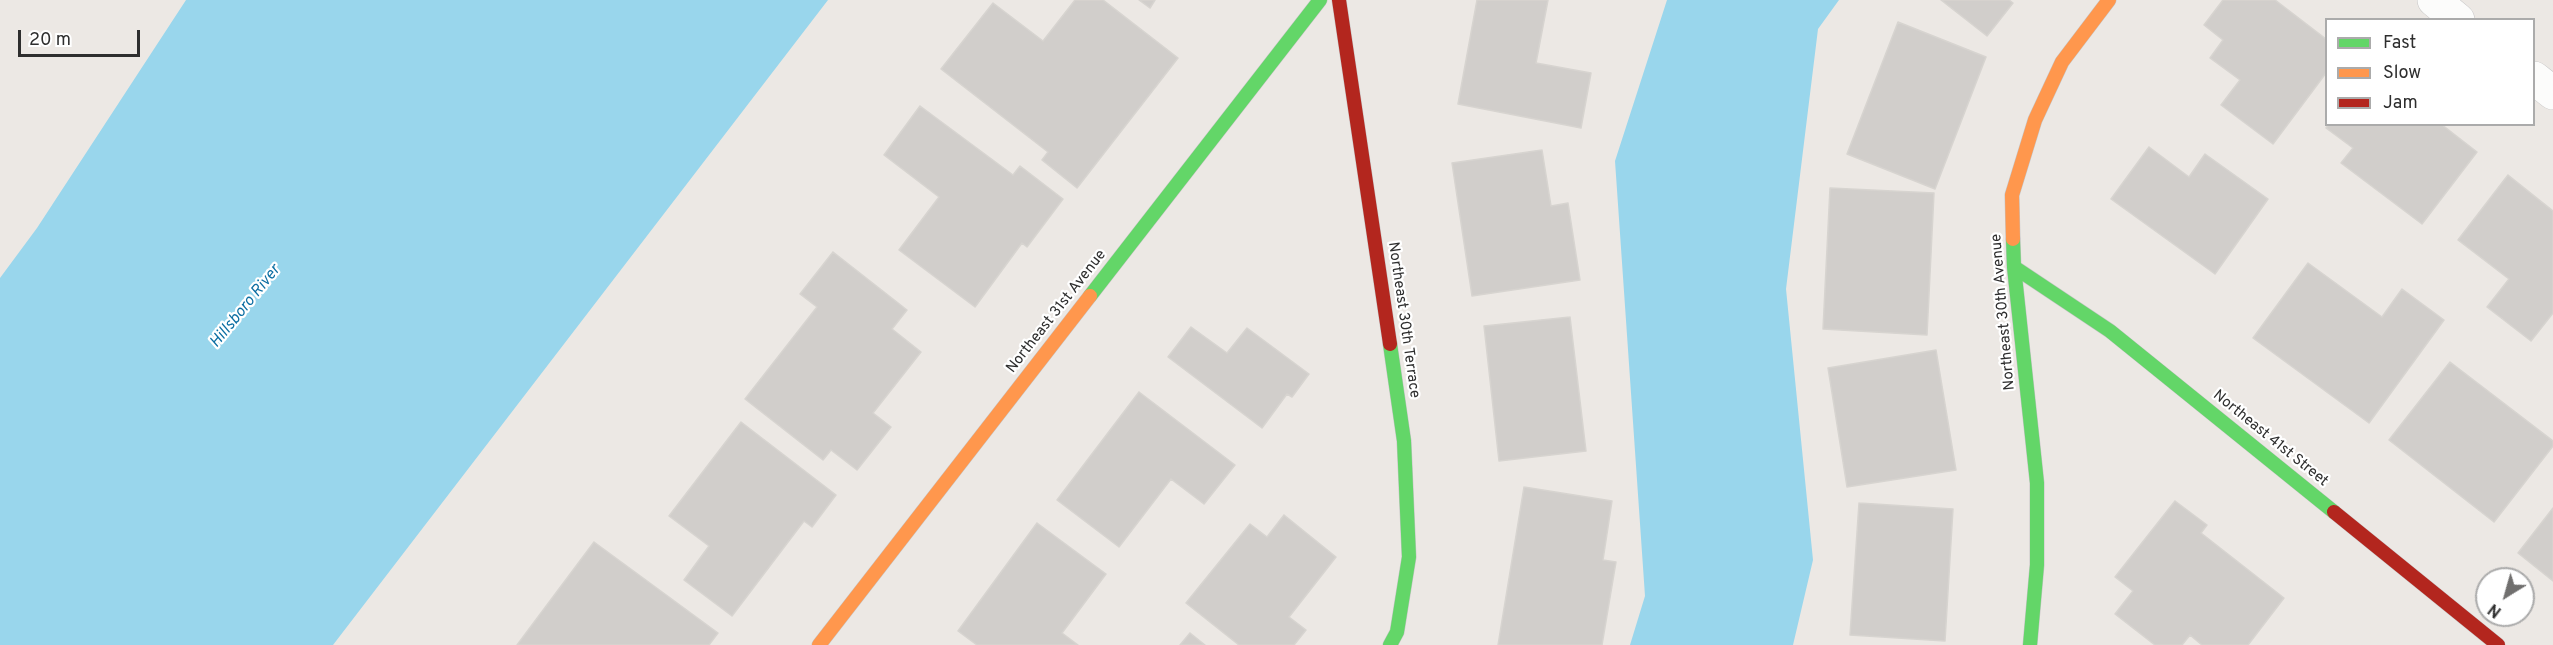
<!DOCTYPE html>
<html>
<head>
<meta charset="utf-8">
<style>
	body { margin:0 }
	#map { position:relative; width:2553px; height:645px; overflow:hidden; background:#ece8e4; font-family:Overpass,sans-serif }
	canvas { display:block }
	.legend { position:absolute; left:2325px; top:18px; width:210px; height:108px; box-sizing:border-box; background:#fff; border:2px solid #ababab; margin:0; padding:8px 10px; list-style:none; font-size:18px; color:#2e2e2e }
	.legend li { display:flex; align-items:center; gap:12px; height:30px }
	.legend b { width:30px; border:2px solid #ababab }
	.north { position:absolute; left:2475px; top:567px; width:60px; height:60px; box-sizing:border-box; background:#fff; border:2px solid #ababab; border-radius:50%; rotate:217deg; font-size:16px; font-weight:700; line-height:24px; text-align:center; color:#2e2e2e }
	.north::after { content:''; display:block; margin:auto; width:21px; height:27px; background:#706f6e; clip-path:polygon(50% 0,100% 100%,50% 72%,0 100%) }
	.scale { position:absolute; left:18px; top:30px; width:122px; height:27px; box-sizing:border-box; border:3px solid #2e2e2e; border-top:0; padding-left:8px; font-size:18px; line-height:21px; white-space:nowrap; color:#2e2e2e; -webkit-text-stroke:4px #fff; paint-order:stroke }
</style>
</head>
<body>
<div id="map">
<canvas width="2553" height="645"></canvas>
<ul class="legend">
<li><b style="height:8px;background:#63d668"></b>Fast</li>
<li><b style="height:8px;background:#ff974d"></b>Slow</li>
<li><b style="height:8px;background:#b3261e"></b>Jam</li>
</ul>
<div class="north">N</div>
<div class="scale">20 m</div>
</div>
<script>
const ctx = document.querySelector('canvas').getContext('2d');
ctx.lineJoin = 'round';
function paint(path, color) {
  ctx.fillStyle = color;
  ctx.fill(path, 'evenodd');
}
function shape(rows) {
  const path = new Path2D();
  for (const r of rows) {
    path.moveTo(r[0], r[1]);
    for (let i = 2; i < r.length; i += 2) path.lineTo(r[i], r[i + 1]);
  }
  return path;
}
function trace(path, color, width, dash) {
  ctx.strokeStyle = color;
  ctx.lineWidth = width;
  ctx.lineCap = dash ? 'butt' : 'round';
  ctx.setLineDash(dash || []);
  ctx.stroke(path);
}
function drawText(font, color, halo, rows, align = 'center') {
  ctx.font = font + ' Overpass,sans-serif';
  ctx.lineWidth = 4.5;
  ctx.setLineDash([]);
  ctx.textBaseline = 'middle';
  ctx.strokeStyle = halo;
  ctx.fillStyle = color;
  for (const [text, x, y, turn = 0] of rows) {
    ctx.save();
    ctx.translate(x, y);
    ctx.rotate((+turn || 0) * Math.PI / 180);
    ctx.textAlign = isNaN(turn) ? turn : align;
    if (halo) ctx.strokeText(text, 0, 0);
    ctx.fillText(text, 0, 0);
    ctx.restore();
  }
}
const water = shape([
	[186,0,828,0,333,645,0,645,0,278,37,228],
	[1667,0,1839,0,1818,29,1786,289,1813,560,1793,645,1630,645,1645,596,1615,161]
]);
const building = shape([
	[1075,0,1103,0,1178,58,1077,188,1042,160,1048,152,941,69,993,3,1043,41,1075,0],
	[1139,0,1155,0,1150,8,1139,0],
	[1477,0,1548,0,1536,63,1591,73,1581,128,1458,104,1477,0],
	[1941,0,2009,0,2013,3,1987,36,1941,0],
	[2223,0,2275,0,2326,39,2326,73,2273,144,2221,105,2240,80,2210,58,2223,40,2204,25,2223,0],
	[1898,22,1986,57,1935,189,1847,154,1898,22],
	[920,106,1013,175,1020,166,1063,199,1027,247,1022,243,975,307,899,250,939,197,884,155,920,106],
	[2329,124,2441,124,2477,152,2422,224,2341,163,2353,148,2326,128,2329,124],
	[2149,147,2189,177,2205,154,2268,199,2215,274,2111,199,2149,147],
	[1542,150,1551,206,1568,203,1580,280,1472,296,1452,163,1542,150],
	[2508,175,2553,211,2553,313,2531,341,2487,307,2509,279,2458,240,2508,175],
	[1830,188,1934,193,1927,335,1823,329,1830,188],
	[833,252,907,310,892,329,921,352,873,413,891,427,857,470,831,450,823,460,745,399,817,307,800,294,833,252],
	[2308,263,2382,317,2402,289,2444,320,2369,423,2253,338,2308,263],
	[1570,317,1586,451,1499,461,1484,326,1570,317],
	[1191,327,1227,353,1247,328,1309,374,1292,397,1287,394,1262,428,1168,357,1191,327],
	[1936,350,1956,470,1847,487,1828,368,1936,350],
	[2450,362,2553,441,2553,446,2494,522,2389,440,2450,362],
	[1139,392,1235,465,1204,504,1171,479,1119,547,1057,500,1139,392],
	[741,422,836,495,812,527,804,521,732,616,684,580,709,546,669,516,741,422],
	[1524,487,1612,501,1603,560,1616,562,1602,645,1498,645,1524,487],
	[2175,501,2207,525,2201,533,2284,598,2248,645,2202,645,2190,635,2182,645,2155,645,2115,614,2133,591,2115,577,2175,501],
	[1859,503,1953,509,1945,641,1850,635,1859,503],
	[2553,508,2553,581,2518,553,2553,508],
	[1284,515,1336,557,1289,617,1306,630,1294,645,1239,645,1186,603,1250,524,1267,537,1284,515],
	[1037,523,1106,574,1062,633,1078,645,977,645,958,631,1037,523],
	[594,542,718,633,709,645,517,645,594,542],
	[1190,633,1205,645,1180,645,1190,633]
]);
const street = shape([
	[2434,0,2458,20],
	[2534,78,2553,93]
]);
const fast = shape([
	[2013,239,2014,267,2037,483,2037,565,2030,645],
	[2014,267,2110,331,2334,512],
	[1090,296,1320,0],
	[1390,344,1404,441,1409,557,1397,632,1390,645]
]);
const slow = shape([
	[2013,239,2012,195,2035,120,2062,62,2109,0],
	[819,645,1090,296]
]);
const jam = shape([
	[1339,0,1390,344],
	[2334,512,2498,645]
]);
const streetNames = [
	["Northeast 31st Avenue",1057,312,-52],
	["Northeast 30th Avenue",2004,312,-95],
	["Northeast 30th Terrace",1403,320,82],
	["Northeast 41st Street",2270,439,39]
];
const waterNames = [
	["Hillsboro River",246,307,-51]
];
paint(water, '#99d6ec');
paint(building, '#d1cecb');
trace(building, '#d7d4d0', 1.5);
trace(street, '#c5c4c5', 34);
trace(fast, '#c5c4c5', 15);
trace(slow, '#c5c4c5', 15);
trace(jam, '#c5c4c5', 15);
trace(street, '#fcfcfb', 33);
trace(fast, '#63d668', 14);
trace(slow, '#ff974d', 14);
trace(jam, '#b3261e', 14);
drawText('15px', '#2e2e2e', '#fff', streetNames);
drawText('italic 16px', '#0d6fa3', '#fff', waterNames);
</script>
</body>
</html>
